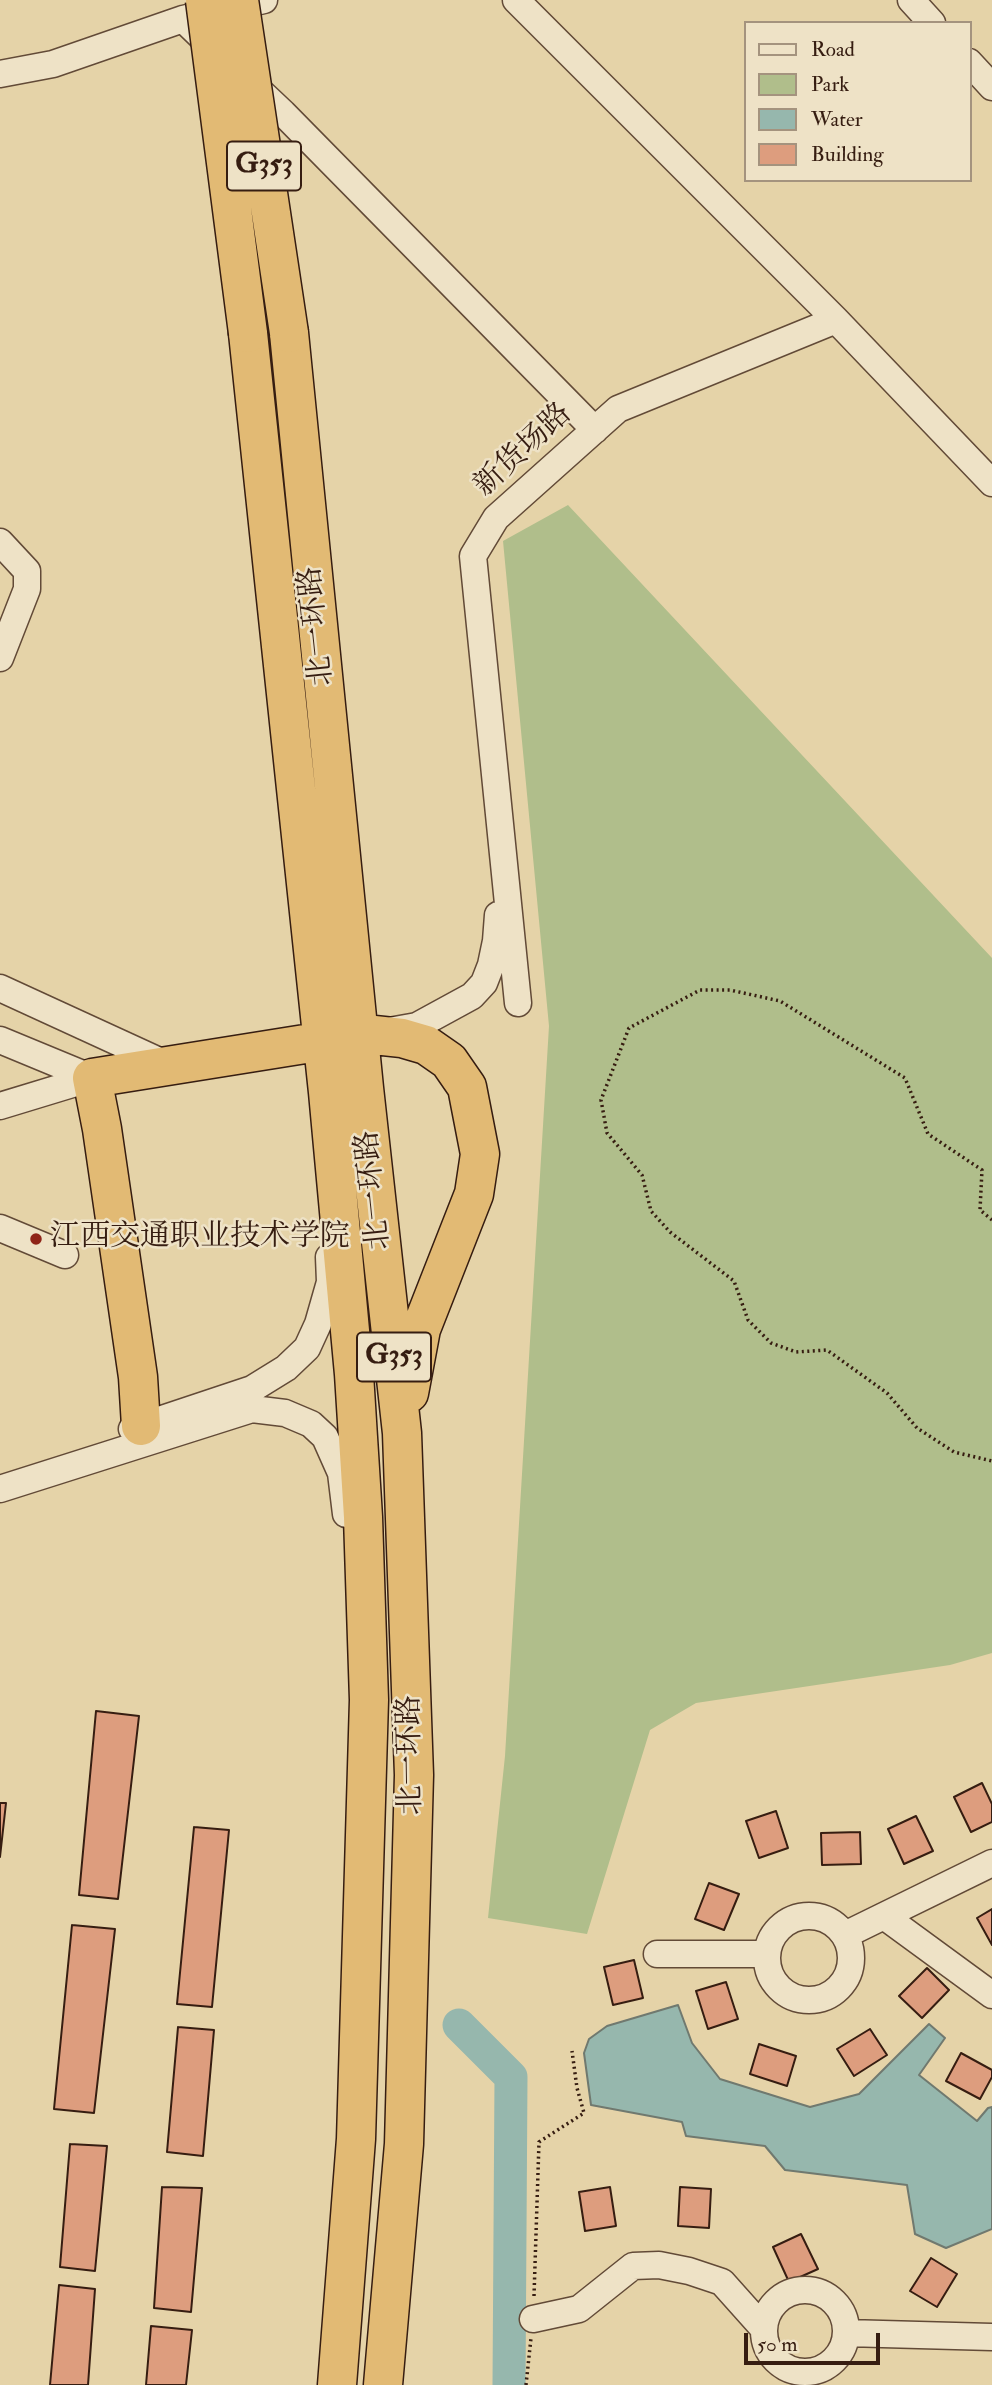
<!DOCTYPE html>
<html>
<head>
<meta charset="utf-8">
<style>
	body { margin:0 }
	#map { position:relative; width:992px; height:2385px; overflow:hidden; background:#e5d3a8; font-family:"IM FELL Double Pica",serif }
	canvas { display:block }
	.legend { position:absolute; left:744px; top:21px; width:228px; height:161px; box-sizing:border-box; background:#eee2c6; border:2px solid #a4937e; margin:0; padding:9px 12px; list-style:none; font-size:21px; color:#361d11 }
	.legend li { display:flex; align-items:center; gap:14px; height:35px }
	.legend b { width:35px; border:2px solid #a4937e }
	.scale { position:absolute; left:744px; top:2333px; width:136px; height:32px; box-sizing:border-box; border:4px solid #361d11; border-top:0; padding-left:9px; font-size:21px; line-height:24px; white-space:nowrap; color:#361d11; -webkit-text-stroke:5px #eee2c6; paint-order:stroke }
</style>
</head>
<body>
<div id="map">
<canvas width="992" height="2385"></canvas>
<ul class="legend">
<li><b style="height:9px;background:#eee2c6"></b>Road</li>
<li><b style="height:19px;background:#b0be8b"></b>Park</li>
<li><b style="height:19px;background:#96b7ad"></b>Water</li>
<li><b style="height:19px;background:#dd9d7e"></b>Building</li>
</ul>
<div class="scale">50 m</div>
</div>
<script>
const ctx = document.querySelector('canvas').getContext('2d');
ctx.lineJoin = 'round';
function paint(path, color) {
  ctx.fillStyle = color;
  ctx.fill(path, 'evenodd');
}
function shape(rows) {
  const path = new Path2D();
  for (const r of rows) {
    if (r.length === 3) {
      path.moveTo(r[0] + r[2], r[1]);
      path.arc(r[0], r[1], r[2], 0, 2 * Math.PI);
      continue;
    }
    path.moveTo(r[0], r[1]);
    for (let i = 2; i < r.length; i += 2) path.lineTo(r[i], r[i + 1]);
  }
  return path;
}
function trace(path, color, width, dash) {
  ctx.strokeStyle = color;
  ctx.lineWidth = width;
  ctx.lineCap = dash ? 'butt' : 'round';
  ctx.setLineDash(dash || []);
  ctx.stroke(path);
}
function drawText(font, color, halo, rows, align = 'center') {
  ctx.font = font + ' "IM FELL Double Pica","Noto Serif SC",serif';
  ctx.lineWidth = 5;
  ctx.setLineDash([]);
  ctx.textBaseline = 'middle';
  ctx.strokeStyle = halo;
  ctx.fillStyle = color;
  for (const [text, x, y, turn = 0] of rows) {
    ctx.save();
    ctx.translate(x, y);
    ctx.rotate((+turn || 0) * Math.PI / 180);
    ctx.textAlign = isNaN(turn) ? turn : align;
    if (halo) ctx.strokeText(text, 0, 0);
    ctx.fillText(text, 0, 0);
    ctx.restore();
  }
}
const green = shape([
	[568,505,992,958,992,1653,950,1665,696,1703,650,1730,587,1934,488,1918,505,1756,549,1026,503,541]
]);
const water = shape([
	[678,2005,692,2043,720,2079,810,2107,859,2094,929,2024,945,2038,919,2075,977,2121,988,2108,992,2107,992,2229,946,2248,915,2234,907,2185,785,2170,765,2146,686,2136,682,2122,591,2105,584,2053,589,2039,607,2026,678,2005]
]);
const river = shape([
	[459,2025,511,2077,509,2385]
]);
const building = shape([
	[96,1711,139,1716,118,1899,79,1895,96,1711],
	[982,1783,992,1804,992,1822,971,1832,954,1797,982,1783],
	[0,1803,6,1803,0,1857,0,1803],
	[776,1811,788,1848,759,1858,746,1821,776,1811],
	[916,1816,933,1851,904,1864,888,1829,916,1816],
	[194,1827,229,1830,212,2007,177,2004,194,1827],
	[860,1832,861,1864,822,1865,821,1833,860,1832],
	[709,1883,739,1894,724,1930,695,1919,709,1883],
	[992,1909,992,1945,977,1918,992,1909],
	[72,1925,115,1929,94,2113,54,2109,72,1925],
	[634,1960,643,1998,613,2005,604,1967,634,1960],
	[927,1968,949,1990,922,2018,899,1996,927,1968],
	[726,1982,738,2019,708,2029,696,1991,726,1982],
	[178,2027,214,2030,203,2156,167,2152,178,2027],
	[870,2029,887,2055,854,2076,837,2049,870,2029],
	[759,2044,796,2056,787,2086,750,2074,759,2044],
	[961,2053,992,2070,992,2077,980,2099,946,2081,961,2053],
	[70,2144,107,2146,95,2271,60,2267,70,2144],
	[162,2187,202,2188,191,2312,154,2308,162,2187],
	[610,2187,616,2226,585,2231,579,2192,610,2187],
	[680,2187,711,2189,709,2228,678,2226,680,2187],
	[801,2234,818,2269,789,2282,773,2247,801,2234],
	[931,2258,957,2274,937,2307,910,2291,931,2258],
	[59,2285,95,2289,88,2385,50,2385,59,2285],
	[151,2326,192,2330,186,2385,146,2385,151,2326]
]);
const path = shape([
	[992,1220,980,1210,982,1170,928,1134,905,1078,780,1001,730,990,700,990,629,1028,601,1100,607,1133,642,1175,651,1211,670,1232,734,1281,748,1320,771,1343,796,1352,827,1350,887,1393,917,1428,954,1452,992,1461],
	[534,2296,539,2142,584,2113,577,2088,572,2051],
	[526,2385,531,2338]
]);
const minor = shape([
	[516,0,836,320],
	[911,0,932,23],
	[183,19,215,50],
	[969,62,992,87],
	[0,74,53,64,183,19,264,0],
	[249,81,283,113,595,430],
	[0,542,27,571,27,589,0,658],
	[0,988,170,1066],
	[518,1003,473,556,496,518,618,409,836,320,992,483],
	[389,1031,417,1026,472,996,484,983,491,965,496,941,498,915],
	[0,1040,92,1078],
	[0,1106,92,1078],
	[0,1228,65,1255],
	[132,1429,252,1389,286,1368,307,1348,318,1324,330,1282,329,1257],
	[0,1489,252,1409,285,1413,311,1424,325,1437,341,1473,346,1514],
	[809,1958,42],
	[884,1916,992,1995],
	[845,1935,992,1863],
	[657,1954,767,1954],
	[805,2331,41],
	[533,2319,579,2309,633,2266,659,2265,689,2271,722,2282,764,2329],
	[846,2333,992,2337]
]);
const highway = shape([
	[248,333,328,1092,354,1374,363,1517,369,1700,356,2139,337,2385],
	[289,333,364,1088,402,1433,414,1775,404,2144,383,2385],
	[374,1035,402,1038,426,1045,449,1061,467,1087,480,1154,474,1194,421,1329,409,1393],
	[141,1426,138,1377,102,1129,92,1078,305,1044]
]);
const highwayBridge = shape([
	[205,0,248,333],
	[239,0,289,333]
]);
const markers = [
	[36,1239,7,"#8f2418"]
];
const shields = [
	[264,166,74],
	[394,1357,74]
];
const shieldNames = [
	["G353",264,166],
	["G353",394,1357]
];
const streetNames = [
	["新货场路",524,451,-43],
	["北一环路",318,626,-96],
	["北一环路",375,1190,-96],
	["北一环路",412,1755,-91]
];
const poiNames = [
	["江西交通职业技术学院",50,1239]
];
paint(green, '#b0be8b');
paint(water, '#96b7ad');
trace(water, '#70796f', 2);
trace(river, '#96b7ad', 33);
paint(building, '#dd9d7e');
trace(building, '#361d11', 2);
trace(minor, '#624a37', 29);
trace(highway, '#361d11', 41);
trace(path, '#361d11', 3.5, [2, 3.5]);
trace(minor, '#eee2c6', 26);
trace(highway, '#e2ba74', 38);
trace(highwayBridge, '#361d11', 41, []);
trace(highwayBridge, '#e2ba74', 38);
for (const [x, y, r, color] of markers) {
  const dot = new Path2D();
  dot.arc(x, y, r, 0, 2 * Math.PI);
  ctx.fillStyle = color;
  ctx.fill(dot);
  trace(dot, '#eee2c6', 2.5);
}
for (const [x, y, w] of shields) {
  const box = new Path2D();
  box.roundRect(x - w / 2, y - 24.5, w, 49, 5);
  ctx.fillStyle = '#eee2c6';
  ctx.fill(box);
  trace(box, '#361d11', 2);
}
drawText('bold 28px', '#361d11', null, shieldNames);
drawText('30px', '#361d11', '#eee2c6', streetNames);
drawText('30px', '#361d11', '#eee2c6', poiNames, 'left');
</script>
</body>
</html>
